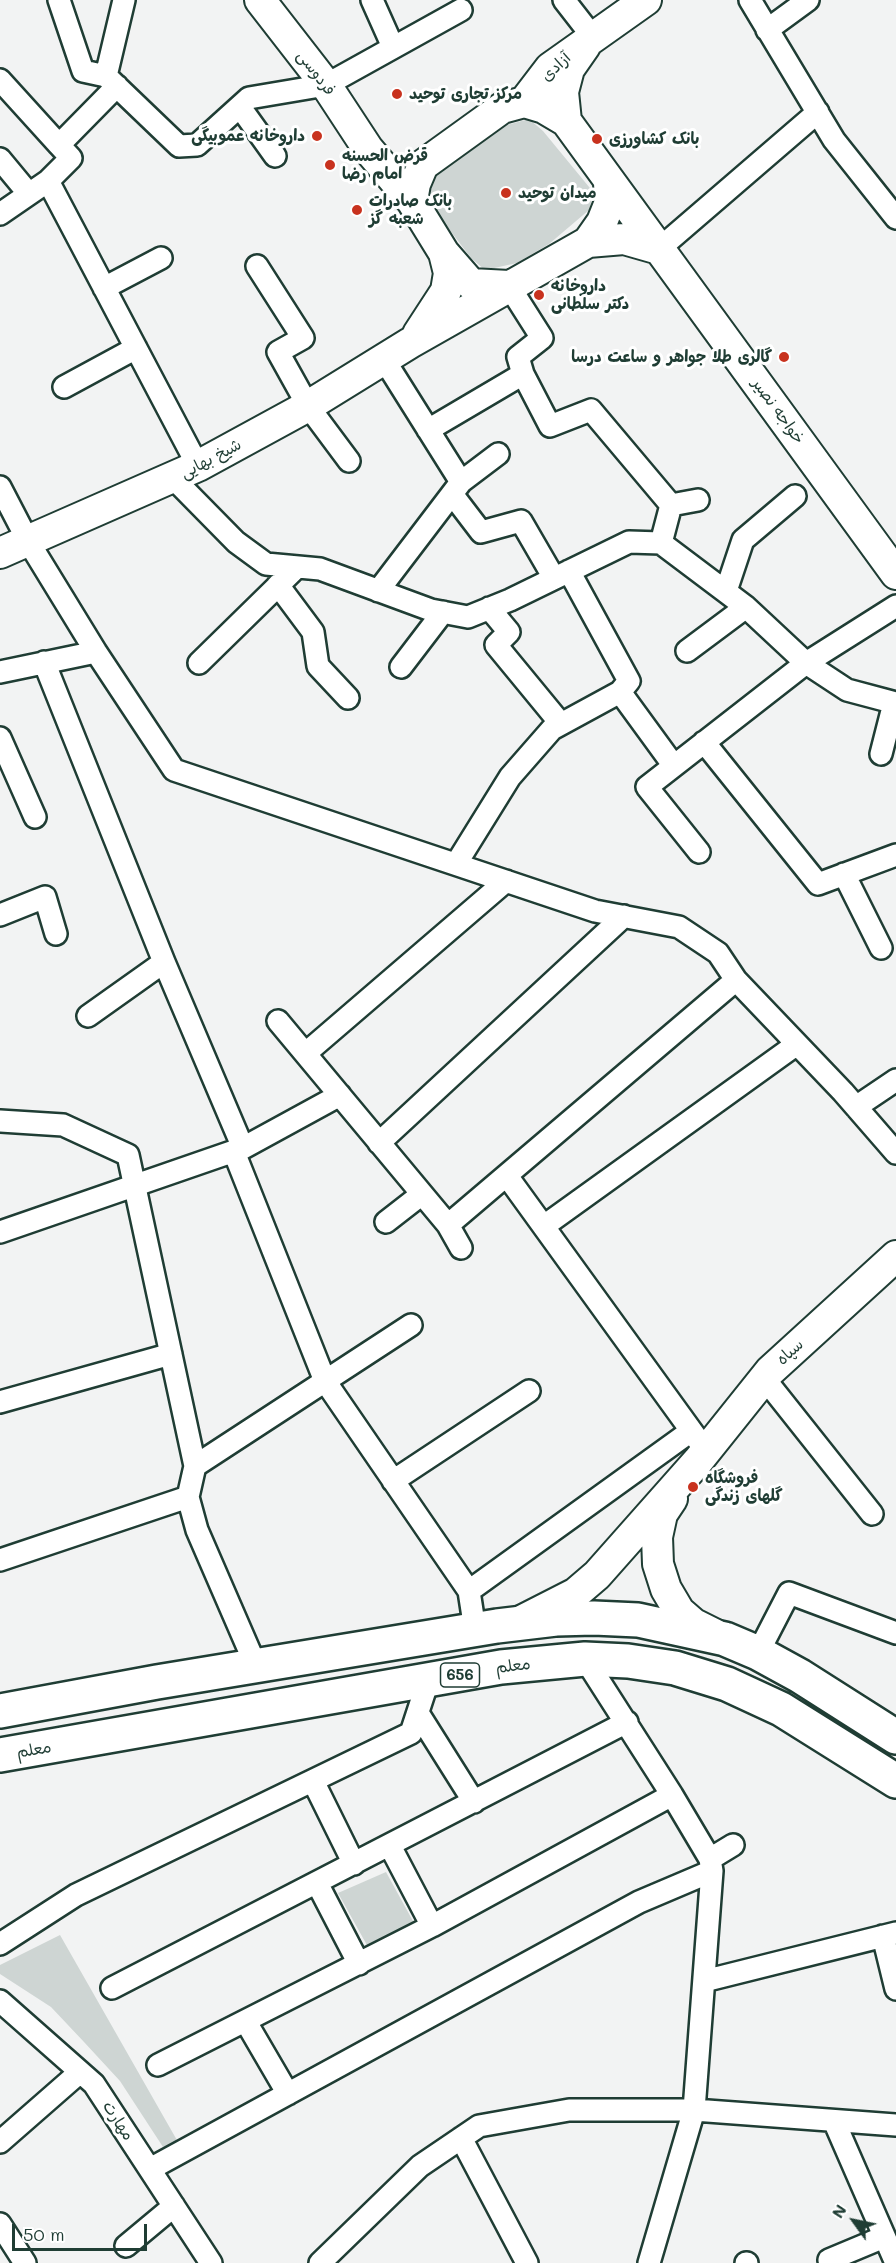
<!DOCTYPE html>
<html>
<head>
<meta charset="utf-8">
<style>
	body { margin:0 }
	#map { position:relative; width:896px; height:2263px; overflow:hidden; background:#f2f3f3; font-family:Mali,sans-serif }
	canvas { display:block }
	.north { position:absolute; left:824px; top:2191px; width:60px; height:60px; -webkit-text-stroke:4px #fff; paint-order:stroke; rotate:303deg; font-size:16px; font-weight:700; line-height:24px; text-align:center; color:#1f3d34 }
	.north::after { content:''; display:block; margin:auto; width:21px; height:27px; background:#1f3d34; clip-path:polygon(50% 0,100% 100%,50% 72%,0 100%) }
	.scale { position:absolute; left:12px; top:2224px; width:135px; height:27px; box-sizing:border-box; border:3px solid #1f3d34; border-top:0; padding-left:8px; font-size:18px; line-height:21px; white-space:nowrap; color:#1f3d34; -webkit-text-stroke:4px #fff; paint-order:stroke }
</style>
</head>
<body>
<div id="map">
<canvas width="896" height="2263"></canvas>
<div class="north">N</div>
<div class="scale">50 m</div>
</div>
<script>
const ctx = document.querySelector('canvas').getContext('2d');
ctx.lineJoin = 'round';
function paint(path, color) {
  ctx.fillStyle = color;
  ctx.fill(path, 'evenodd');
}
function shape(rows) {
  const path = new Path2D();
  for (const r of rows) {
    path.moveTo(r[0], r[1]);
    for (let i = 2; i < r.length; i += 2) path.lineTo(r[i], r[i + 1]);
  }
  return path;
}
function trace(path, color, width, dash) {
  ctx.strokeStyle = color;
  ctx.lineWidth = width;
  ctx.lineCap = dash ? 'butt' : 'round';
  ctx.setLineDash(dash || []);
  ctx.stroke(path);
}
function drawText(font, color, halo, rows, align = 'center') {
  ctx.font = font + ' Mali,"Playpen Sans Arabic",sans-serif';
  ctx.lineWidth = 6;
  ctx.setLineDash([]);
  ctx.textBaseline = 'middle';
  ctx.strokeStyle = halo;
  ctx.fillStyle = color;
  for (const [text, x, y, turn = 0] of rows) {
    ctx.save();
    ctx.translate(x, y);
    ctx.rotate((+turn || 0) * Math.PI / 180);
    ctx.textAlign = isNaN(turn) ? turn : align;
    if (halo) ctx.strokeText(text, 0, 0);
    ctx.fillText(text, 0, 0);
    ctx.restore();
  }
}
const green = shape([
	[529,119,543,131,594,193,589,210,549,244,517,263,485,270,471,258,436,212,430,193,436,176,449,164,507,125],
	[386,1872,414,1923,368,1947,338,1893],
	[60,1935,178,2142,163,2147,120,2081,84,2042,51,2007,0,1974,0,1965]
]);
const street = shape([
	[59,0,83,71,106,76,179,146,197,145,249,98,326,85,461,10],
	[372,0,393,47],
	[564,0,592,36],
	[750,0,834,140,896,218],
	[767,30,808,0],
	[106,76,124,0],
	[0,80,59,145],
	[240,107,275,156],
	[0,159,29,194],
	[48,181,198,466],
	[0,214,48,181,71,158,59,145,117,86],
	[659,249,818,112],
	[257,266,303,338,278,352,308,406,349,461],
	[509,286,542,338,518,357,523,374,550,426,591,410,671,505,661,543],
	[104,288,161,258],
	[64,387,136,348],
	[428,430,523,374],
	[174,479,236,542,266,564,320,569,431,610,468,617,510,600,629,542,661,543,746,607,806,663,847,690,896,703],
	[461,482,498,454],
	[0,487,28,541,96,652,174,770,595,911,679,927,718,953,736,980],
	[452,494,481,532,521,521,554,578],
	[671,505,698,500],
	[569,571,629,681,620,692,674,766],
	[278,585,313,632,318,666,348,698],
	[378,591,461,482,385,361],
	[726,591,743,540,795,496],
	[489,608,509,632,496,645,561,724],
	[687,651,746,607],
	[44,662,164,962,243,1148],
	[199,663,297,567],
	[401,667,443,612],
	[0,672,96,652],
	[0,738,35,817],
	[704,742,818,884,896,855],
	[881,754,894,703],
	[699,852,647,787,806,663,896,606],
	[456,864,510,777,552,729,620,692],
	[844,874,881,948],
	[0,915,45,897,56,934],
	[88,1016,164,962],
	[278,1021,448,1225,461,1248],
	[306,1053,506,881],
	[856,1107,896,1080],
	[0,1121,63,1125,128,1155,195,1466,188,1497,197,1530,256,1666],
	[379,1143,624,916],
	[234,1152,325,1381,469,1591,475,1630],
	[507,1176,706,1451],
	[386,1222,422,1194],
	[448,1225,736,980,843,1092,896,1153],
	[544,1226,797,1044],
	[0,1232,243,1148,340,1095],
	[764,1378,872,1514],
	[0,1402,171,1354],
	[195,1466,411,1325],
	[393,1481,529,1391],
	[0,1560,188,1497],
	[469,1591,691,1431],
	[758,1653,789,1593,896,1633],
	[585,1659,672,1795,710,1859,712,1871,694,2110,649,2263],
	[418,1713,474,1802],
	[313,1781,354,1864],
	[390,1846,432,1926],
	[710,1859,733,1845],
	[317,1883,359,1964],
	[883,1936,896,1989],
	[0,1944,76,1895,411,1733,428,1681],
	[704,1981,896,1933],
	[112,1988,627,1722],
	[0,2001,94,2084,211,2263],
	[246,2022,288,2094],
	[158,2065,432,1926,672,1795],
	[834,2121,896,2263],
	[461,2138,527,2263],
	[0,2142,80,2072],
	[150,2169,639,1902,712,1871],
	[0,2224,25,2263],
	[126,2246,174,2206],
	[829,2260,884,2237],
	[320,2263,420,2166,479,2126,569,2110,694,2110,896,2125],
	[746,2263,747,2263]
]);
const secondary = shape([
	[260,0,326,85,368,149,412,201,444,253,471,284,509,286],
	[524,102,550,68,646,0],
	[566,121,563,92,569,69,585,46],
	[412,201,415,184,423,165,502,108,524,102,544,108,566,121,896,574],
	[588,242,624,239,659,249],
	[418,334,446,291,449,273,444,253],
	[0,553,198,466,308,406,410,343,588,242,602,222,610,202,609,183],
	[672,1499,662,1514,657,1537,658,1564,666,1589,679,1611,694,1624,714,1634],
	[523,1620,576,1593,597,1575,698,1461,770,1371,896,1256]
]);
const primary = shape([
	[0,1711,157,1682,497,1626,556,1619,594,1618,638,1620,725,1639,758,1653,800,1676,896,1737],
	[0,1755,501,1667,585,1659,628,1661,675,1668,727,1684,781,1709,896,1781]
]);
const markers = [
	[397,94,6,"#c8321e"],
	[317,136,6,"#c8321e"],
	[597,139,6,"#c8321e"],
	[330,165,6,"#c8321e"],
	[506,193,6,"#c8321e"],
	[357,210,6,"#c8321e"],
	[539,295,6,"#c8321e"],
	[784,357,6,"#c8321e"],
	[693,1487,6,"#c8321e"]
];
const shields = [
	[460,1675,39]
];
const shieldNames = [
	["656",460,1675]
];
const streetNames = [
	["آزادی",556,67,-43],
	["فردوسی",316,73,53],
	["خواجه نصیر",778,411,54],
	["شیخ بهایی",211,459,-28],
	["سپاه",790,1352,-43],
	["معلم",513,1666,-7],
	["معلم",34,1750,-9],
	["مهارت",118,2121,57]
];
const poiNames = [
	["مرکز تجاری توحید",409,94],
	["داروخانه عموبیگی",305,136,"right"],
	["بانک کشاورزی",609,139],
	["قرض الحسنه",342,156],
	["امام رضا",342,174],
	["میدان توحید",518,193],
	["بانک صادرات",369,201],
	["شعبه گز",369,219],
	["داروخانه",551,286],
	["دکتر سلطانی",551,304],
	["گالری طلا جواهر و ساعت درسا",772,357,"right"],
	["فروشگاه",705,1478],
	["گلهای زندگی",705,1496]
];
paint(green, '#ced5d3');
trace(street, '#1f3d34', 26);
trace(secondary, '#1f3d34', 34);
trace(primary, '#1f3d34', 38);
trace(street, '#fff', 21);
trace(secondary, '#fff', 30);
trace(primary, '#fff', 33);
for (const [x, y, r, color] of markers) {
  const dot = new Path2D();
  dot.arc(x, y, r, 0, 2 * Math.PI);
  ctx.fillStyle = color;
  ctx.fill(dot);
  trace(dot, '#fff', 2);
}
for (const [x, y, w] of shields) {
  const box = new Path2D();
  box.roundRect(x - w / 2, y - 12, w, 24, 4.5);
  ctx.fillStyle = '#fff';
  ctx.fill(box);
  trace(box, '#1f3d34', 1.5);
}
drawText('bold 15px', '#1f3d34', null, shieldNames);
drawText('16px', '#1f3d34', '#fff', streetNames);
drawText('bold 16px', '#1f3d34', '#fff', poiNames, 'left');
</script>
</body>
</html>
